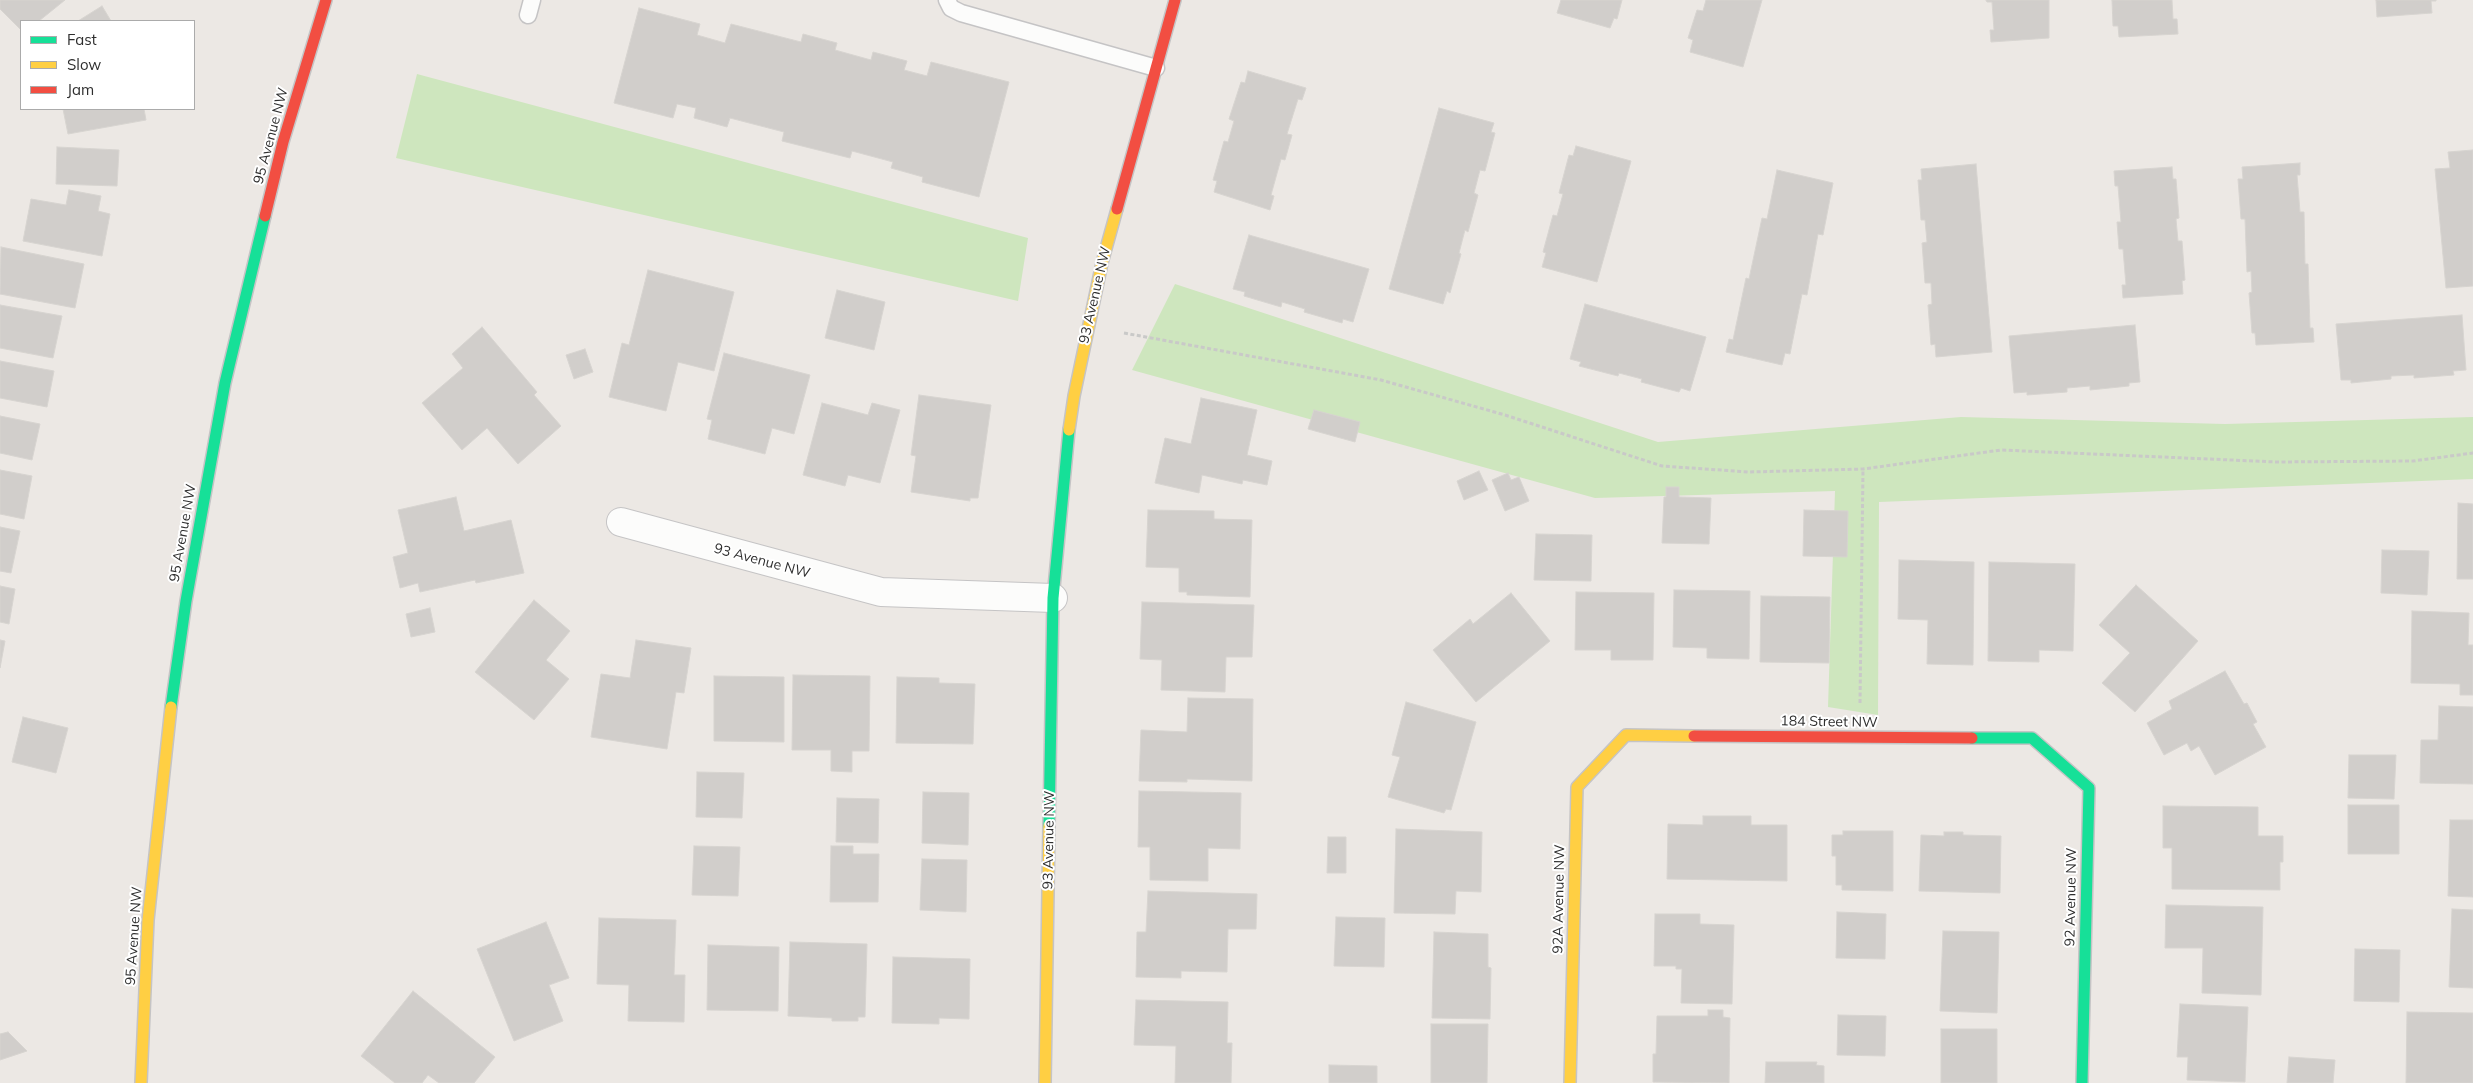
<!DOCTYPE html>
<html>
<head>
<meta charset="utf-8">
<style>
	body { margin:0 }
	#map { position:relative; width:2473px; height:1083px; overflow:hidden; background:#ece8e4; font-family:Mulish,sans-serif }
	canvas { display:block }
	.legend { position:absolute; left:20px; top:20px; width:175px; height:90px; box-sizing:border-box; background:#fff; border:1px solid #ababab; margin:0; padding:6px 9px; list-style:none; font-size:15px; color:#2e2e2e }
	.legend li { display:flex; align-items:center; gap:10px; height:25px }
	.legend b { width:25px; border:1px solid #ababab }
</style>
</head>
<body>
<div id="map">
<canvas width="2473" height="1083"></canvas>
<ul class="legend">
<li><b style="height:6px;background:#16e098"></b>Fast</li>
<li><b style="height:6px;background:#ffcf43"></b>Slow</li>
<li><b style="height:6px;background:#f24e42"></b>Jam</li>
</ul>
</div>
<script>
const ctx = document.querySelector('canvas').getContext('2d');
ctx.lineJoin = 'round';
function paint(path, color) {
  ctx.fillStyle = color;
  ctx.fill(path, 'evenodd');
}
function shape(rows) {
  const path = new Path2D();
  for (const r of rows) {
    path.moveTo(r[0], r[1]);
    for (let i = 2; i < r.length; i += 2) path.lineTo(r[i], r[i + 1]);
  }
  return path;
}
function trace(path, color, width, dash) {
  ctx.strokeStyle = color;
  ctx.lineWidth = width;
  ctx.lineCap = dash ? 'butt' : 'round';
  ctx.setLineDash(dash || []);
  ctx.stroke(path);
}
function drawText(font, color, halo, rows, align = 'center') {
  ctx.font = font + ' Mulish,sans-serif';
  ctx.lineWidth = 4;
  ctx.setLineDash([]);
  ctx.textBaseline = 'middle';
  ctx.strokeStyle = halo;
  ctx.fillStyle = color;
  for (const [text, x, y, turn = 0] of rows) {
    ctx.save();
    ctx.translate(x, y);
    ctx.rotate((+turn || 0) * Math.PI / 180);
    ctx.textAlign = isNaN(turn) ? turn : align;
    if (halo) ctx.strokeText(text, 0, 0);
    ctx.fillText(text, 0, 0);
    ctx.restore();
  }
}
const green = shape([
	[417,74,1028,238,1018,301,396,158],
	[1175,284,1658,442,1961,417,2225,424,2473,417,2473,479,1879,502,1878,715,1828,707,1835,491,1595,498,1132,370]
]);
const building = shape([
	[0,0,65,0,39,21,21,21,21,30,0,9,0,0],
	[1561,0,1622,0,1617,19,1614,18,1610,28,1557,13,1561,0],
	[1706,0,1762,0,1743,67,1690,52,1693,40,1688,38,1697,10,1703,11,1706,0],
	[1986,0,2049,0,2049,38,1991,42,1990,30,1994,30,1992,2,1987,2,1986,0],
	[2112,0,2172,0,2173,19,2177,19,2178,34,2119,37,2118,26,2113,26,2112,0],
	[2376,0,2436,0,2436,1,2431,1,2432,13,2377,17,2376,0],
	[102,6,111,21,78,21,102,6],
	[639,8,700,24,697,35,725,43,731,24,801,42,803,34,837,43,835,50,871,60,873,52,907,61,904,70,927,76,931,62,1009,82,979,197,922,182,923,177,891,168,893,162,852,151,850,158,782,141,784,132,730,118,727,127,694,118,696,108,677,104,673,118,614,103,639,8],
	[1248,71,1306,88,1302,100,1298,99,1287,134,1292,135,1285,160,1281,159,1271,195,1274,196,1270,210,1214,192,1217,181,1213,180,1224,141,1228,142,1234,121,1229,119,1241,82,1245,83,1248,71],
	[1439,108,1494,123,1491,132,1495,133,1485,171,1480,170,1474,193,1478,195,1468,232,1465,230,1459,253,1461,254,1450,293,1447,291,1443,304,1389,289,1439,108],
	[63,109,144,109,146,120,68,134,63,109],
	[1576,146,1631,161,1597,282,1542,267,1546,253,1543,252,1553,215,1557,216,1563,194,1559,193,1569,155,1573,156,1576,146],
	[57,147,119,150,117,186,56,184,57,147],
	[2473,150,2473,286,2446,288,2435,169,2450,168,2448,152,2473,150],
	[2300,163,2300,175,2297,175,2300,212,2304,212,2305,264,2308,264,2310,328,2313,328,2314,342,2256,345,2255,333,2252,333,2249,293,2252,292,2251,271,2247,272,2245,219,2241,219,2238,179,2243,179,2242,167,2300,163],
	[1976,164,1992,352,1936,357,1935,344,1931,345,1928,305,1932,304,1931,283,1925,283,1922,243,1927,242,1925,220,1921,220,1918,180,1922,180,1921,169,1976,164],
	[2172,167,2173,179,2176,179,2179,218,2176,219,2178,241,2182,241,2185,280,2182,281,2183,294,2123,298,2122,285,2126,285,2123,249,2119,249,2117,222,2121,222,2118,186,2115,186,2114,171,2172,167],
	[1777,170,1833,183,1823,235,1818,234,1807,295,1802,294,1790,354,1785,353,1782,365,1726,352,1729,339,1733,340,1746,278,1749,279,1762,218,1767,219,1777,170],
	[69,190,101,196,98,211,110,214,102,256,23,241,31,199,66,205,69,190],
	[1249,235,1369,269,1353,322,1343,319,1342,323,1304,312,1305,309,1282,302,1281,307,1244,296,1245,292,1233,289,1249,235],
	[1,247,84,264,75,308,0,294,1,247],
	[648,270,734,292,714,371,678,362,666,411,609,397,622,343,629,345,648,270],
	[837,290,885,302,874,350,825,338,837,290],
	[1585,304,1706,337,1690,391,1681,388,1679,392,1641,382,1642,379,1619,373,1618,376,1579,366,1581,362,1570,359,1585,304],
	[0,305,62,316,53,358,0,348,0,305],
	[2462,315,2466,370,2453,371,2454,375,2414,378,2414,375,2391,376,2391,379,2351,383,2351,380,2341,380,2336,324,2462,315],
	[2135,325,2140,382,2129,383,2129,386,2090,390,2090,386,2067,388,2067,392,2027,395,2027,392,2014,393,2009,336,2135,325],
	[482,327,537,392,534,395,561,426,518,464,487,428,462,450,422,403,463,368,452,354,482,327],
	[585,349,593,372,574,379,566,355,585,349],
	[724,353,810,375,794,434,772,428,765,454,708,439,712,420,707,419,724,353],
	[0,361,54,371,47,407,0,398,0,361],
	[919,395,991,405,978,498,970,498,970,501,911,492,916,456,911,455,919,395],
	[1201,398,1257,410,1247,455,1272,461,1267,485,1243,480,1242,484,1202,475,1199,493,1155,483,1165,438,1191,444,1201,398],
	[822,403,868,415,872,403,900,410,880,483,848,475,845,486,803,475,822,403],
	[1314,410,1360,422,1355,442,1308,429,1314,410],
	[0,416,40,424,32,460,0,453,0,416],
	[0,470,32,476,24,519,0,514,0,470],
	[1479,471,1488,490,1464,500,1457,481,1479,471],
	[1508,473,1511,480,1519,477,1529,501,1505,511,1492,480,1508,473],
	[1666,487,1679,487,1679,497,1711,498,1709,544,1662,543,1664,497,1666,497,1666,487],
	[456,497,464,531,511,520,524,573,476,583,475,580,420,592,418,583,400,588,393,557,408,553,398,510,456,497],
	[2458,503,2473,504,2473,579,2457,579,2458,503],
	[1148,510,1214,511,1214,519,1252,520,1250,597,1187,595,1187,592,1179,592,1179,568,1146,567,1148,510],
	[1804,510,1848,511,1847,557,1803,556,1804,510],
	[0,527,20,531,11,573,0,571,0,527],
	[1536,534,1592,535,1591,581,1534,580,1536,534],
	[2382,550,2429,551,2427,595,2381,593,2382,550],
	[1899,560,1974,562,1973,665,1927,664,1928,620,1898,619,1899,560],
	[1989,562,2075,564,2073,651,2039,650,2039,662,1988,661,1989,562],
	[2136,585,2198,641,2135,712,2102,683,2130,653,2099,625,2136,585],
	[0,586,15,589,9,624,0,622,0,586],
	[1674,590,1750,591,1749,659,1707,658,1707,648,1673,647,1674,590],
	[1576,592,1654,593,1653,660,1611,660,1611,650,1575,650,1576,592],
	[1511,593,1550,641,1476,702,1433,650,1470,619,1473,624,1511,593],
	[1761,596,1830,597,1829,663,1760,662,1761,596],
	[534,600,570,631,546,660,569,679,534,720,475,672,534,600],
	[1142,602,1254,605,1252,657,1226,657,1225,692,1161,690,1162,660,1140,659,1142,602],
	[430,608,435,632,411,637,406,614,430,608],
	[2412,611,2469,613,2468,645,2473,645,2473,695,2460,695,2460,684,2411,683,2412,611],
	[0,640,5,641,0,668,0,640],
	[636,640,691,648,684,693,676,692,667,749,591,737,601,674,630,678,636,640],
	[2225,671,2244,704,2247,703,2257,722,2253,724,2266,747,2215,775,2199,746,2191,751,2187,743,2164,755,2147,723,2172,709,2169,701,2225,671],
	[793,675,870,676,869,751,852,751,852,772,831,771,831,750,792,750,793,675],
	[714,676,784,677,784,742,714,741,714,676],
	[897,677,939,678,939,683,975,684,973,744,896,743,897,677],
	[1188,698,1253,699,1252,781,1187,779,1187,782,1139,781,1141,730,1187,732,1188,698],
	[1406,702,1476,722,1451,810,1446,809,1444,813,1388,797,1400,757,1392,755,1406,702],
	[2439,706,2473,707,2473,784,2420,783,2421,740,2438,740,2439,706],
	[23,717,68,728,56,773,12,762,23,717],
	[2349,755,2396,755,2394,799,2348,798,2349,755],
	[697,772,744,773,742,818,696,817,697,772],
	[1139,791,1241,793,1240,849,1208,848,1208,881,1150,880,1150,847,1138,847,1139,791],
	[923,792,969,793,968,845,922,843,923,792],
	[837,798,879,799,878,843,836,842,837,798],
	[2348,805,2399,805,2399,854,2348,854,2348,805],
	[2163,806,2258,807,2258,836,2283,836,2283,862,2280,862,2280,890,2172,889,2172,848,2163,848,2163,806],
	[1703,816,1751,816,1751,825,1787,825,1787,881,1667,879,1668,824,1703,825,1703,816],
	[2450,820,2473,820,2473,897,2448,896,2450,820],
	[1396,829,1482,832,1481,892,1456,891,1455,914,1394,913,1396,829],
	[1843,831,1893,831,1893,891,1842,890,1842,885,1836,885,1836,856,1832,856,1832,835,1843,835,1843,831],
	[1944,832,1963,832,1963,835,2001,836,2000,893,1919,891,1921,835,1944,836,1944,832],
	[1328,837,1346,837,1346,873,1327,873,1328,837],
	[694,846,740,847,738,896,692,895,694,846],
	[831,846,853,846,853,854,879,854,878,902,830,902,831,846],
	[922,859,967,860,966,912,920,910,922,859],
	[1148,891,1257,894,1256,929,1228,929,1227,972,1181,971,1181,978,1136,977,1137,932,1146,932,1148,891],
	[2166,905,2263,907,2261,995,2202,993,2203,948,2165,948,2166,905],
	[2452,909,2473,910,2473,988,2449,987,2452,909],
	[1837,912,1886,914,1885,959,1836,958,1837,912],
	[1655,914,1700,914,1700,924,1734,925,1732,1004,1681,1003,1682,969,1676,969,1676,966,1654,966,1655,914],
	[1336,917,1385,918,1384,967,1334,966,1336,917],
	[599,918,676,920,674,975,685,975,684,1022,628,1021,629,985,597,984,599,918],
	[546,922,569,978,549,985,563,1021,514,1041,477,949,546,922],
	[1943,931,1999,932,1997,1013,1940,1011,1943,931],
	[1434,932,1488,934,1488,967,1491,968,1490,1019,1432,1018,1434,932],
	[790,942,867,944,865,1017,858,1017,858,1021,832,1021,832,1018,788,1016,790,942],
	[708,945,779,947,778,1011,707,1010,708,945],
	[2355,949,2400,950,2399,1002,2354,1001,2355,949],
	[893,957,970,959,969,1019,939,1018,939,1024,892,1023,893,957],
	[413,991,495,1057,474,1083,439,1083,428,1075,422,1083,395,1083,361,1056,413,991],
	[1136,1000,1228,1002,1227,1043,1232,1043,1231,1083,1175,1083,1176,1046,1134,1045,1136,1000],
	[2180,1004,2248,1007,2245,1082,2187,1080,2188,1057,2177,1057,2180,1004],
	[1708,1010,1723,1010,1723,1017,1730,1018,1729,1083,1653,1082,1653,1054,1656,1054,1657,1016,1708,1016,1708,1010],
	[2407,1012,2473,1013,2473,1083,2406,1083,2407,1012],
	[1838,1015,1886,1016,1885,1056,1837,1055,1838,1015],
	[1431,1024,1488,1024,1487,1083,1431,1083,1431,1024],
	[1941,1029,1997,1029,1997,1083,1941,1083,1941,1029],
	[8,1032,27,1051,0,1060,0,1034,8,1032],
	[2289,1057,2335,1060,2333,1083,2287,1083,2289,1057],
	[1766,1062,1817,1062,1816,1065,1824,1066,1824,1083,1765,1083,1766,1062],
	[1329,1065,1377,1066,1377,1083,1329,1083,1329,1065]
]);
const path = shape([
	[1124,333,1381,380,1505,415,1662,466,1749,472,1863,469,2001,450,2277,462,2413,461,2473,453],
	[1860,703,1863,469]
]);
const lane = shape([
	[947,0,951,8,961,13,1156,68],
	[528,15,532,0]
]);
const street = shape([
	[621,522,881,592,1053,598]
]);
const fast = shape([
	[171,707,186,601,225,383,265,216],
	[1972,738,2032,738,2089,788,2082,1083],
	[1049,826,1053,598,1069,430]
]);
const slow = shape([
	[1069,430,1074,396,1102,263,1117,209],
	[141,1083,148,920,171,707],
	[1045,1083,1049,826],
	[1570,1083,1577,787,1626,735,1694,736]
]);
const jam = shape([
	[1117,209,1175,0],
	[265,216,283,142,326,0],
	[1694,736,1972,738]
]);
const streetNames = [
	["95 Avenue NW",271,136,-75],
	["93 Avenue NW",1095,295,-77],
	["95 Avenue NW",183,533,-80],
	["93 Avenue NW",762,561,15],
	["184 Street NW",1829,722,1],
	["93 Avenue NW",1049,840,-89],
	["92 Avenue NW",2071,897,-89],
	["92A Avenue NW",1559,899,-89],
	["95 Avenue NW",134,936,-86]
];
paint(green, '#cee6be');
paint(building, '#d1cecb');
trace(building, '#d7d4d0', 1);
trace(lane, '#c5c4c5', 19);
trace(street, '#c5c4c5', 30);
trace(fast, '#c5c4c5', 14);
trace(slow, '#c5c4c5', 14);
trace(jam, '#c5c4c5', 14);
trace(path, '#c9c9c8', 3, [4, 2.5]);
trace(lane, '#fcfcfb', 16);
trace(street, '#fcfcfb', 28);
trace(fast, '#16e098', 11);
trace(slow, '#ffcf43', 11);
trace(jam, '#f24e42', 11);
drawText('14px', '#2e2e2e', '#fff', streetNames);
</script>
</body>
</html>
